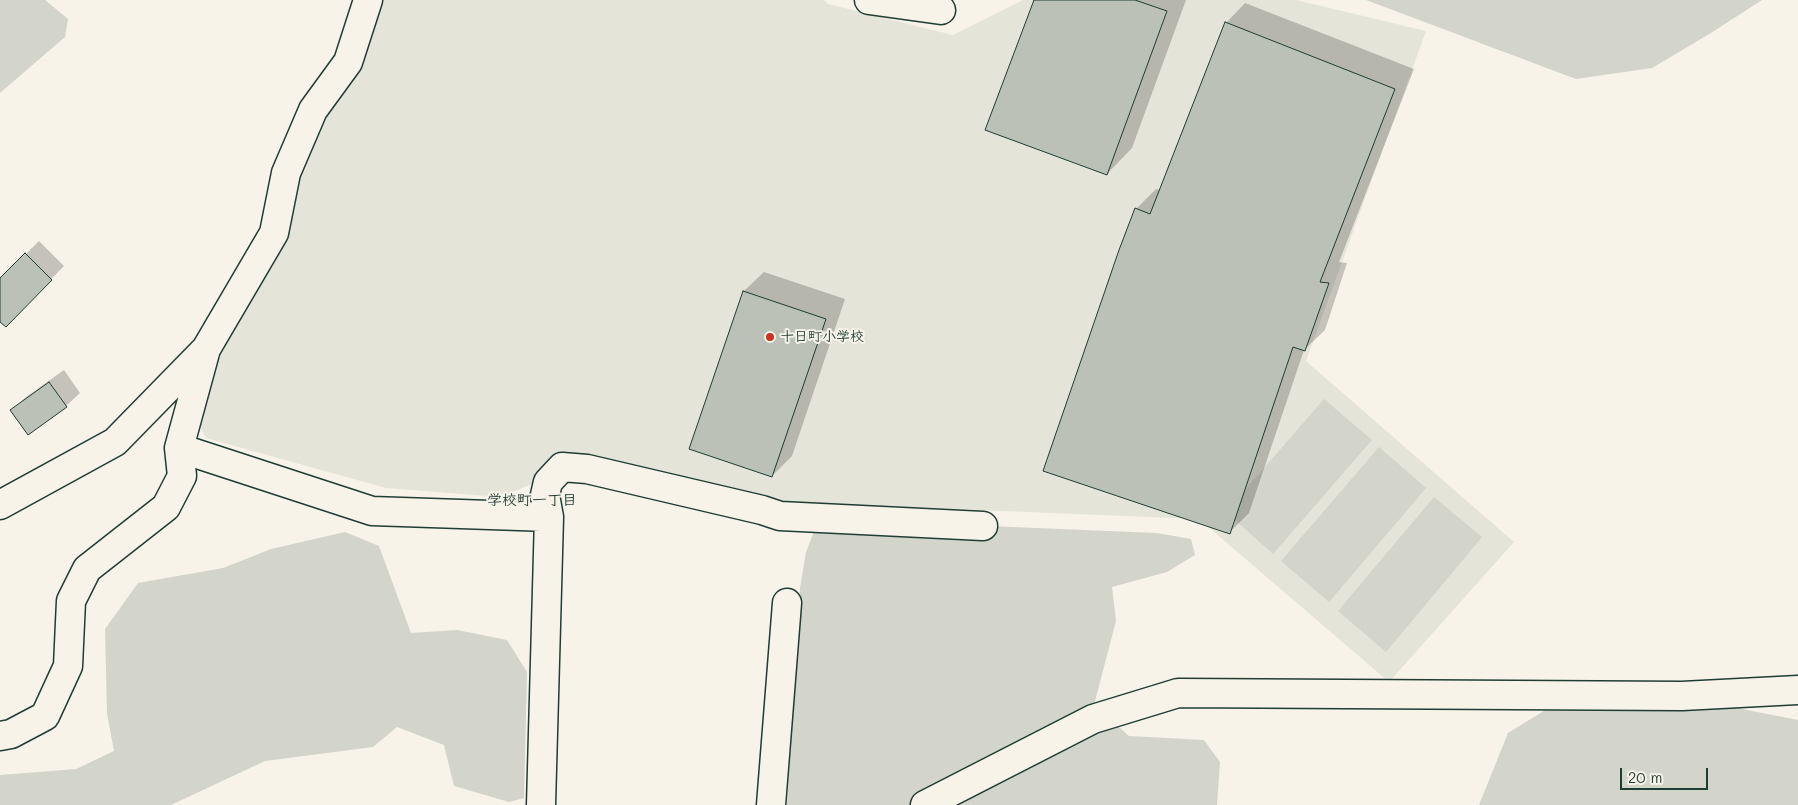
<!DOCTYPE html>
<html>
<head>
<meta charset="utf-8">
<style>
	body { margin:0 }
	#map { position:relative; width:1798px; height:805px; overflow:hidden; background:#f7f3e8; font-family:Mali,sans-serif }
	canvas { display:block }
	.scale { position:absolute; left:1620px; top:768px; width:88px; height:22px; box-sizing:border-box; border:2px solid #1f3d34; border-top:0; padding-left:6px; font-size:15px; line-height:18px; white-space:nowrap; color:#1f3d34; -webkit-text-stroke:4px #f7f3e8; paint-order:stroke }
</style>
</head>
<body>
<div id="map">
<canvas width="1798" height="805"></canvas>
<div class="scale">20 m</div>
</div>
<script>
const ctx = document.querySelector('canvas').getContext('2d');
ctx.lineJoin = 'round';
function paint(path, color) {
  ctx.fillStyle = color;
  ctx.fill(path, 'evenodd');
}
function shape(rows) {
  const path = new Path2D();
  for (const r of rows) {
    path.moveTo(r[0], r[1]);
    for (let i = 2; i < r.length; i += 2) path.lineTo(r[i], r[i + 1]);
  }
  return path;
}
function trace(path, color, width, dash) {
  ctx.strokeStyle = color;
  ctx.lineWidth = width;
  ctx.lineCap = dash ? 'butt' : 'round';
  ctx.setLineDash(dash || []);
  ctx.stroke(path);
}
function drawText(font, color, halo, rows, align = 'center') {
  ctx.font = font + ' Mali,"Klee One",sans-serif';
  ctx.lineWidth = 4;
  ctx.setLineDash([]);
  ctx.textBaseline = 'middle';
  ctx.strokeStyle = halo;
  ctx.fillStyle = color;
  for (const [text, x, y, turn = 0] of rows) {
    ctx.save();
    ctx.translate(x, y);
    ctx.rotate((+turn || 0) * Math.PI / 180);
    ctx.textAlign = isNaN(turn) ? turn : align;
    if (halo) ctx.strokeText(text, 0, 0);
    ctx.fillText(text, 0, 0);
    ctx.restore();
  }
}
const built = shape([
	[384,0,824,0,828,4,953,35,1023,0,1296,0,1426,31,1306,361,1514,542,1389,682,1199,519,783,502,585,461,501,497,386,488,206,438,195,418,234,313,290,230,292,176,320,117,364,63]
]);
const green = shape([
	[0,0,45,0,68,19,65,37,0,93],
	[1366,0,1762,0,1711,33,1652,68,1576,79],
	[1324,399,1372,440,1273,554,1226,512],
	[1379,447,1426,488,1329,602,1281,561],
	[1434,497,1482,537,1386,652,1338,611],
	[819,519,1157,533,1191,539,1195,555,1167,572,1112,587,1116,621,1094,705,1129,736,1204,740,1220,762,1217,805,787,805,800,588,806,552],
	[345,532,379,546,411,633,457,630,507,640,527,672,524,798,509,802,454,786,444,745,397,727,373,747,265,761,171,805,0,805,0,775,76,769,114,751,107,713,105,629,138,583,223,568,271,549],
	[1732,707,1798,720,1798,805,1479,805,1508,733,1547,709]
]);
const shadow = shape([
	[1035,0,1186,0,1132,148,1107,174],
	[1245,3,1414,69,1339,262,1347,263,1325,330,1304,350,1249,513,1229,533,1136,209,1156,189,1160,190,1226,23],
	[39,241,64,266,6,325,0,320,0,280],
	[764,272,845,299,792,456,772,476,691,448,744,291],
	[64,370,80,393,66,406,28,434,12,410,26,397]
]);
const building = shape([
	[1034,0,1135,0,1167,11,1107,175,985,130,1034,0],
	[1225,22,1395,89,1320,282,1329,283,1305,351,1293,347,1230,534,1043,471,1119,250,1135,208,1150,214,1225,22],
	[25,253,52,280,6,327,0,322,0,278,25,253],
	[743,291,826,319,772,477,689,449,743,291],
	[49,382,67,407,28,435,10,410,49,382]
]);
const minor = shape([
	[869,0,941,10],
	[179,448,372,511,549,517,541,805],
	[0,505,115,442,204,351],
	[549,517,545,495,548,482,562,467,587,469,762,510,780,516,983,526],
	[0,736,11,734,45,716,68,666,71,601,87,569,166,507,182,476,179,448,206,349,274,233,286,173,313,110,348,62,368,0],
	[771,805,787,603],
	[925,805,1093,719,1178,693,1682,696,1798,690]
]);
const markers = [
	[770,337,5,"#c8321e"]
];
const poiNames = [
	["十日町小学校",780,337]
];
const neighbourhoodNames = [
	["学校町一丁目",532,500]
];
paint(built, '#e5e4d9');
paint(green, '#d3d5ca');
paint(shadow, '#0003');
paint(building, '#bbc1b6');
trace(building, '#1f3d34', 1);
trace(minor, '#1f3d34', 31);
trace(minor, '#f7f3e8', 28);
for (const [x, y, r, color] of markers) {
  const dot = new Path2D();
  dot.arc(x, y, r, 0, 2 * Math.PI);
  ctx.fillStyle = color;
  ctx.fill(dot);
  trace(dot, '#f7f3e8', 2);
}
drawText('bold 14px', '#1f3d34', '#f7f3e8', poiNames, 'left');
drawText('bold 15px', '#1f3d34', '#f7f3e8', neighbourhoodNames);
</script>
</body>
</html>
